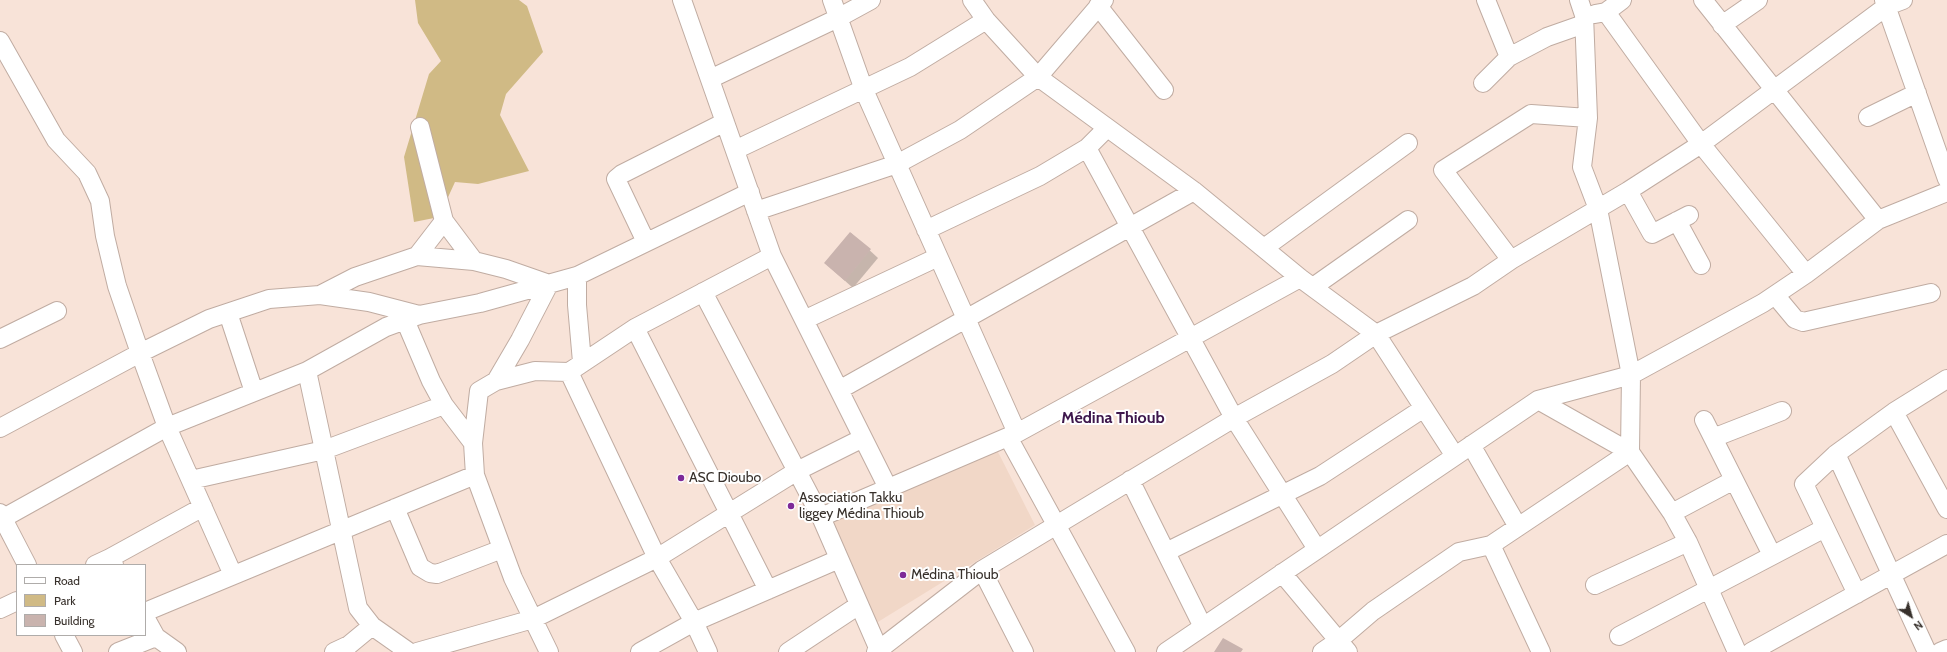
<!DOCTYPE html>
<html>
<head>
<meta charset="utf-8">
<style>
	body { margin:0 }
	#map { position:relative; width:1947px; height:652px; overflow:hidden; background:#f8e3d8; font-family:Cabin,sans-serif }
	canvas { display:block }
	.legend { position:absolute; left:16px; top:564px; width:130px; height:72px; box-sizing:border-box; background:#fff; border:1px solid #afacaa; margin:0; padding:5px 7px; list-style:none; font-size:12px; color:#37302b }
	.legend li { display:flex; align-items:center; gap:8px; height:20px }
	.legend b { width:20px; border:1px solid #afacaa }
	.north { position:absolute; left:1891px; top:596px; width:40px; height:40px; -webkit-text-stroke:3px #fff; paint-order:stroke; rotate:143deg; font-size:11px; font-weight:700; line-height:16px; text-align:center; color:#37302b }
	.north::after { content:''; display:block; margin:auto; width:14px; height:18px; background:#37302b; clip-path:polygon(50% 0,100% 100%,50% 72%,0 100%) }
</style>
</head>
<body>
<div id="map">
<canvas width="1947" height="652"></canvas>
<ul class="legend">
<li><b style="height:5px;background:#fff"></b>Road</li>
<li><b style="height:11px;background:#d0ba85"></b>Park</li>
<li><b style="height:11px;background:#c9b3ae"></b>Building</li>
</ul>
<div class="north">N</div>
</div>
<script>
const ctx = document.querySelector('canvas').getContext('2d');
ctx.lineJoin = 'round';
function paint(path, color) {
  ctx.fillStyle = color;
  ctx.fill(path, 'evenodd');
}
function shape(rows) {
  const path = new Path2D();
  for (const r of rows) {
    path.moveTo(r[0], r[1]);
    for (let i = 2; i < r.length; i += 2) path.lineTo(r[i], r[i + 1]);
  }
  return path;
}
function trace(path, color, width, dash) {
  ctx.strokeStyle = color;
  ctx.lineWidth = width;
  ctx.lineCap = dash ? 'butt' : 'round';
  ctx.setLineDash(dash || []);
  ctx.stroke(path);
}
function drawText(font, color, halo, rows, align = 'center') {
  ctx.font = font + ' Cabin,sans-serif';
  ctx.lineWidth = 4;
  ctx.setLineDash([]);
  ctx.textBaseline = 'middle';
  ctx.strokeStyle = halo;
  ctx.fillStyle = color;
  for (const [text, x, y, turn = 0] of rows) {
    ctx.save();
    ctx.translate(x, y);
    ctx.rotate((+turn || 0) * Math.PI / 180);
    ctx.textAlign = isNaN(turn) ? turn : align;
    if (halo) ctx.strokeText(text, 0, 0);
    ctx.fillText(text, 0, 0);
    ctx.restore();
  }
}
const built = shape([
	[997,450,1035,525,873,625,829,523]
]);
const green = shape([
	[415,0,519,0,527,6,543,52,506,94,500,115,529,171,478,184,455,182,439,217,414,222,404,157,429,74,441,61,418,23]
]);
const shadow = shape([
	[851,233,878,258,853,288,825,263]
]);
const building = shape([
	[850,232,871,249,845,281,824,263],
	[1223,638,1243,649,1241,652,1214,652]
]);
const minor = shape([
	[682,0,772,256,888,488],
	[832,0,864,90,1017,433],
	[972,0,986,20,1038,77,1194,191,1300,278,1376,334,1455,456],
	[1486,0,1509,57],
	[1579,0,1584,15,1588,118,1582,167,1598,209,1631,375,1630,452],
	[1703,0,1878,220],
	[1884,0,1947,179],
	[1098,6,1164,90],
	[1606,12,1701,144,1806,274],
	[1595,14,1606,12,1622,0],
	[1722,25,1758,0],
	[0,41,56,140,87,173,100,201,105,236,117,286,140,353,167,427,233,575],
	[710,79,838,18,871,0],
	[1483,83,1509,57,1547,37,1584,24],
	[1868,117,1917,93],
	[1087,148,1234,418,1317,549],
	[735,150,910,67,986,20],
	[1628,191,1652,234,1689,215],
	[756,211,897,164,960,130,1038,77,1104,0],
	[444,221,474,261],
	[1677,221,1701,265],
	[926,230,1040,176,1087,148,1107,128],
	[646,242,616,179,622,174,725,122],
	[1264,248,1408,143],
	[417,256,444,221,420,127],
	[1511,260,1443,170,1531,114,1588,118],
	[577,276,577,305,582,362],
	[1313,287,1408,220],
	[703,292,821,517,879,650],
	[320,295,355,277,417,256,474,261,506,269,549,284,520,340,496,381],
	[1775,295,1795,319,1803,322,1931,293],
	[228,313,254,392],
	[405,320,431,381,444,405,473,443],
	[804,320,938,257],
	[635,328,768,590],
	[0,339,57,311],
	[307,371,358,608,372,626,409,652],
	[569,372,657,558,694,622,708,652],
	[839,390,1194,191],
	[1538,400,1630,452,1672,513,1688,542,1737,652],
	[1894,412,1947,509],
	[1704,420,1772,555],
	[0,428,140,353,209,319,269,299,320,295,369,302,419,315],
	[1008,437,1126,652],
	[1713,438,1782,411],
	[1471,445,1518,527],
	[1836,454,1927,652],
	[191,480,324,450,444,405],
	[1130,480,1203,627],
	[395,508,420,567,430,573,437,574,502,549],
	[0,513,27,565],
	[1672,513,1734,480],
	[821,517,1017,433,1300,278],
	[0,520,167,427,307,371,386,327,419,315,480,303,577,276,750,192],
	[1491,545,1541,652],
	[1166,552,1320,476,1424,408],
	[95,565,110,558],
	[114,565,110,558,203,507],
	[982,570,1024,652],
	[1282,573,1348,652],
	[1595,585,1688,542],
	[1857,594,1804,484,1836,454,1894,412,1947,379],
	[0,609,17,601],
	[145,612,475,475],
	[145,617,156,637,177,652],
	[64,635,73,652],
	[1619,636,1825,528],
	[118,652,156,637],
	[334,652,349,645,372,626],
	[417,652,533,619,657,558,797,471,863,438],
	[549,652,513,578,475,475,473,443,479,391,496,381,535,371,569,372,635,328,772,256],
	[640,652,694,622,839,559],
	[788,652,859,605],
	[876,652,982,570,1234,418,1332,364,1376,334,1473,286,1511,260,1628,191,1701,144,1887,6,1903,0],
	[1166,652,1538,400,1631,375,1763,303,1806,274,1878,220,1947,192],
	[1322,652,1338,641,1373,611,1459,552,1491,545,1630,452],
	[1751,652,1947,544],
	[1940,652,1947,649]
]);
const markers = [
	[681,478,4,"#7d2998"],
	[791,506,4,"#7d2998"],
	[903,575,4,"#7d2998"]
];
const poiNames = [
	["ASC Dioubo",689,478],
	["Association Takku",799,498],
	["liggey Médina Thioub",799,514],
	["Médina Thioub",911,575]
];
const quarterNames = [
	["Médina Thioub",1113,418]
];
paint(built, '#f1d7c7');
paint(green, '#d0ba85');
paint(shadow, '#0003');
paint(building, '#c9b3ae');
trace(minor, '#c0aca2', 20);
trace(minor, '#fff', 18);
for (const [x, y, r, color] of markers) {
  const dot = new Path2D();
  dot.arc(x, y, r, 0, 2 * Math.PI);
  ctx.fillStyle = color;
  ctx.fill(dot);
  trace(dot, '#fff', 1.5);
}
drawText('14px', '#37302b', '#fff', poiNames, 'left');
drawText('bold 16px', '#3e174c', '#fff', quarterNames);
</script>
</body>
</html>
